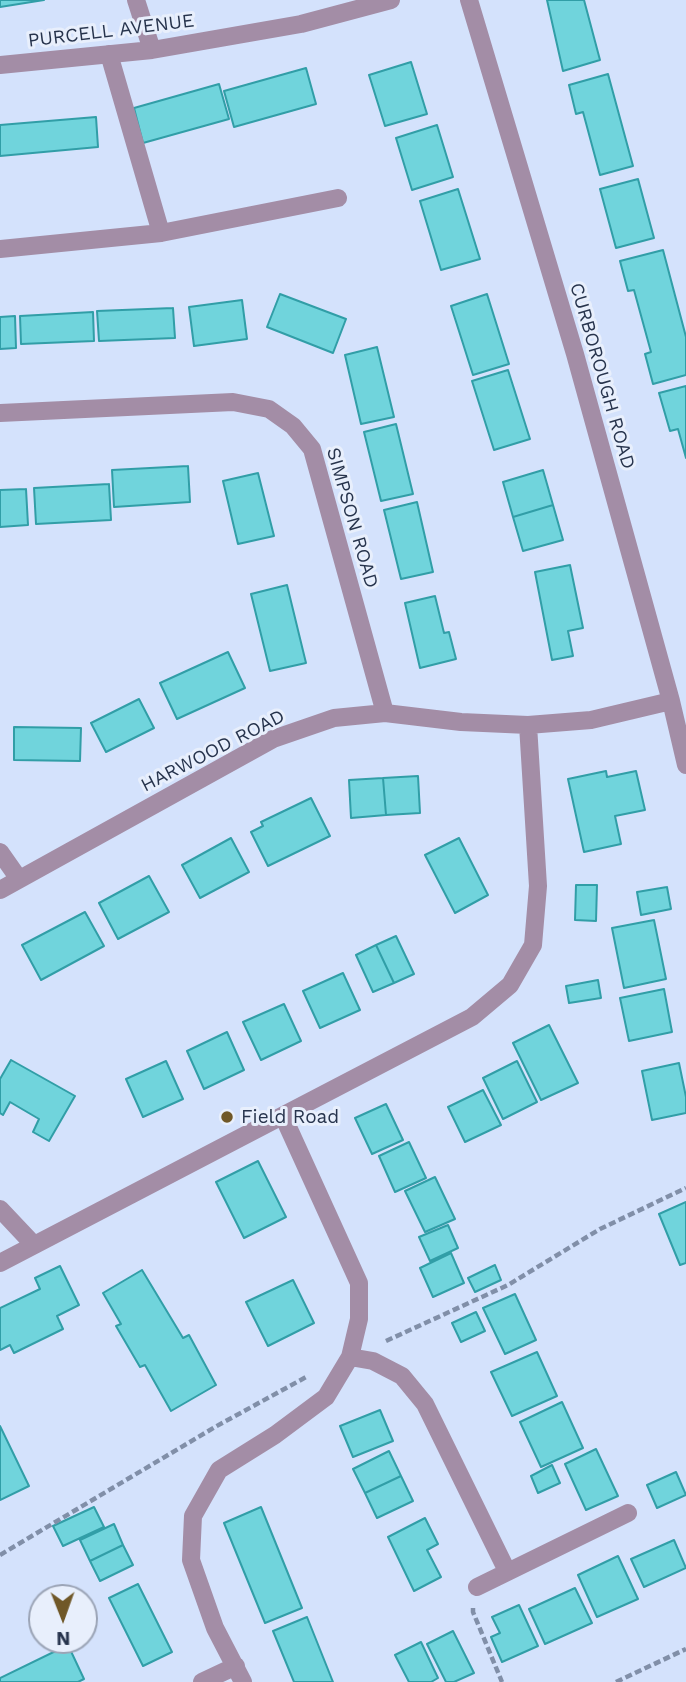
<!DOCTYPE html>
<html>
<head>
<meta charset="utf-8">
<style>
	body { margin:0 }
	#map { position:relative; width:686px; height:1682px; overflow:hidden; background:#d4e2fc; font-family:"Work Sans",sans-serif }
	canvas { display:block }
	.north { position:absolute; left:28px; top:1584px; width:70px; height:70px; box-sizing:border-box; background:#e8effc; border:2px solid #9ba4b6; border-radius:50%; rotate:179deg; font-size:19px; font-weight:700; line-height:28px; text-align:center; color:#27344d }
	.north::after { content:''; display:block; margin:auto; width:24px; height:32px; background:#705828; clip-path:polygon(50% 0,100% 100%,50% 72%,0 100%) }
</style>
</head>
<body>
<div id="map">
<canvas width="686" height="1682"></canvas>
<div class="north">N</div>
</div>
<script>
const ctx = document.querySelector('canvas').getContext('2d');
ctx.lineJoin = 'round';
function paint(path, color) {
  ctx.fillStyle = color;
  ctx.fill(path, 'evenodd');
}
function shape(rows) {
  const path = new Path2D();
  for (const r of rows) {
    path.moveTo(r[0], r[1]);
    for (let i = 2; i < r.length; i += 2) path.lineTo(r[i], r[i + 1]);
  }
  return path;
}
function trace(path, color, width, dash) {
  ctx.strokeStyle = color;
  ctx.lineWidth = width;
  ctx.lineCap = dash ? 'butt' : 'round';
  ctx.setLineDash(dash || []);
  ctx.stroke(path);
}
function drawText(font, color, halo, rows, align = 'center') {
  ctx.font = font + ' "Work Sans",sans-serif';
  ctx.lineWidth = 6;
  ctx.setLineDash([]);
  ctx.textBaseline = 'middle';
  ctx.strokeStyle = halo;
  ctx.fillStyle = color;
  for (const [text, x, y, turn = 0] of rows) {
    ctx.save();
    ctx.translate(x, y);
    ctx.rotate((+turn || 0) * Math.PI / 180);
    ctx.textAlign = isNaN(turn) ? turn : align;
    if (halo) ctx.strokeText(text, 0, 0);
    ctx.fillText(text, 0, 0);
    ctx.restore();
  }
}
const building = shape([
	[0,0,44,0,0,7,0,0],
	[547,0,584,0,600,60,563,71,547,0],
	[411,62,427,114,385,126,369,75,411,62],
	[306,68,316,104,234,127,224,91,306,68],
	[608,74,633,166,600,175,583,112,576,114,569,85,608,74],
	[219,84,229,119,143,143,134,108,219,84],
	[96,117,98,147,0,156,0,125,96,117],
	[437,125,453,177,412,190,396,138,437,125],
	[638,179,654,238,616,248,600,189,638,179],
	[458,189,480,259,441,270,420,201,458,189],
	[663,250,686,337,686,375,653,384,645,354,651,352,634,290,628,291,620,261,663,250],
	[280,294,346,319,333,353,267,327,280,294],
	[487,294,509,364,473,375,451,306,487,294],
	[242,300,247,339,194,346,189,307,242,300],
	[173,308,175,338,99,341,97,311,173,308],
	[93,312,94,341,21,344,20,316,93,312],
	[15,316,16,348,0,349,0,317,15,316],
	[377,347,394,417,361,424,345,355,377,347],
	[508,370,530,439,494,450,472,381,508,370],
	[686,386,686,458,678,429,670,431,659,393,686,386],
	[396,424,413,494,381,501,364,432,396,424],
	[188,466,190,502,114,507,112,470,188,466],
	[543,470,553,505,513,517,503,482,543,470],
	[258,473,274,536,238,544,223,481,258,473],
	[109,484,111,520,36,524,34,488,109,484],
	[26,489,28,525,0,527,0,490,26,489],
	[417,502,433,572,401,579,384,510,417,502],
	[553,505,563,540,523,551,513,517,553,505],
	[570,565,583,628,568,631,573,656,552,660,535,572,570,565],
	[287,585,306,663,270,671,251,594,287,585],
	[435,596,444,633,449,632,456,659,420,668,405,603,435,596],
	[228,652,245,688,177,719,160,683,228,652],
	[139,699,154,728,106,752,91,723,139,699],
	[14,727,81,728,80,761,14,760,14,727],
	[606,771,607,777,636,771,645,810,615,816,621,844,584,852,568,779,606,771],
	[418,776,420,813,386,815,383,778,418,776],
	[383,778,386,815,351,818,349,780,383,778],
	[311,798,330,836,268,866,251,832,263,826,261,822,311,798],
	[231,838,249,872,200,898,182,865,231,838],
	[459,838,488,895,455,913,425,855,459,838],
	[149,876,169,912,118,939,99,903,149,876],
	[576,885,597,885,596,921,575,920,576,885],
	[667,887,671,909,641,915,637,892,667,887],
	[85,912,104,946,41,980,22,945,85,912],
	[654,920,666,979,624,988,612,928,654,920],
	[396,936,414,974,394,983,376,945,396,936],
	[376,945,394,983,373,992,356,955,376,945],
	[343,973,360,1010,320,1028,303,991,343,973],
	[598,980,601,998,569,1003,566,986,598,980],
	[664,989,672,1032,629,1041,620,998,664,989],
	[284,1004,301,1041,261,1060,243,1022,284,1004],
	[549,1025,578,1083,541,1100,513,1043,549,1025],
	[227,1032,244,1070,204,1089,187,1051,227,1032],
	[11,1060,75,1096,49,1141,33,1132,39,1119,10,1102,3,1115,0,1113,0,1079,11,1060],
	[166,1061,183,1099,143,1117,126,1079,166,1061],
	[517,1061,537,1102,503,1119,483,1078,517,1061],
	[679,1063,686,1097,686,1113,652,1120,642,1071,679,1063],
	[483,1090,501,1125,465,1142,448,1107,483,1090],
	[386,1104,403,1140,372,1154,355,1118,386,1104],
	[409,1142,426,1178,395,1192,379,1156,409,1142],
	[258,1161,286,1217,244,1238,216,1182,258,1161],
	[435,1177,455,1219,425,1232,405,1191,435,1177],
	[686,1202,686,1263,680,1265,659,1214,686,1202],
	[448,1225,458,1248,430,1261,419,1237,448,1225],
	[451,1253,464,1283,433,1297,420,1268,451,1253],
	[495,1265,501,1280,475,1292,468,1278,495,1265],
	[60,1266,79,1305,57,1316,63,1329,14,1353,10,1345,0,1350,0,1308,40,1289,35,1278,60,1266],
	[142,1270,183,1338,189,1335,216,1385,171,1411,145,1365,140,1367,116,1326,121,1324,103,1293,142,1270],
	[293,1280,314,1323,268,1346,246,1302,293,1280],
	[515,1294,536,1340,505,1354,483,1308,515,1294],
	[476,1312,485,1331,461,1342,452,1323,476,1312],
	[537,1352,557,1396,512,1416,491,1372,537,1352],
	[562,1402,583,1448,541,1467,520,1422,562,1402],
	[380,1410,393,1441,353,1457,340,1426,380,1410],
	[0,1426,29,1486,0,1500,0,1426],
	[596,1449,618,1496,586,1510,565,1464,596,1449],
	[389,1451,401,1476,365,1493,353,1469,389,1451],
	[552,1465,560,1483,538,1493,531,1476,552,1465],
	[676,1472,686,1495,657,1508,647,1485,676,1472],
	[401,1476,413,1501,377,1518,365,1493,401,1476],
	[94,1507,104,1527,63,1546,53,1526,94,1507],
	[261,1507,302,1608,265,1623,224,1523,261,1507],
	[425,1518,438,1544,427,1550,441,1577,414,1591,388,1537,425,1518],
	[114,1524,123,1545,90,1561,80,1540,114,1524],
	[674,1540,686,1568,644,1587,631,1559,674,1540],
	[123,1545,133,1565,100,1581,90,1561,123,1545],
	[618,1556,638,1599,597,1617,578,1575,618,1556],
	[138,1584,172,1652,143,1666,109,1598,138,1584],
	[575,1588,592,1623,545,1644,529,1609,575,1588],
	[519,1605,538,1646,502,1662,491,1637,500,1633,492,1617,519,1605],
	[307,1617,333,1682,294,1682,273,1631,307,1617],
	[453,1631,474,1673,454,1682,446,1682,427,1644,453,1631],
	[421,1642,438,1678,431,1682,409,1682,395,1655,421,1642],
	[68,1645,84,1679,78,1682,0,1682,0,1678,68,1645]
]);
const path = shape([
	[386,1341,508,1285,600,1229,686,1188],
	[0,1555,215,1427,308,1376],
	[473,1608,473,1612,502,1682],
	[616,1682,686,1649]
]);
const minor = shape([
	[136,0,152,50],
	[469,0,575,354,671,701,686,765],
	[109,54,161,233],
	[0,65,152,50,301,24,391,0],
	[0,249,161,233,338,198],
	[0,413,233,402,269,409,293,426,312,449,385,713],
	[0,852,19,879],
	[0,890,273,739,334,718,385,713,461,722,528,725,591,720,671,701],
	[0,1209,34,1245],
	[0,1263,472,1017,510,985,533,945,538,886,528,725],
	[350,1357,373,1361,402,1376,425,1404,507,1571],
	[477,1587,628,1513],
	[202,1682,236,1666],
	[243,1682,215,1628,191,1560,193,1516,219,1470,275,1435,326,1397,350,1357,359,1319,359,1283,283,1116]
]);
const markers = [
	[227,1117,7,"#705828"]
];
const streetNames = [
	["PURCELL AVENUE",111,31,-7],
	["CURBOROUGH ROAD",602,376,74],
	["SIMPSON ROAD",352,518,74],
	["HARWOOD ROAD",213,751,-27]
];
const poiNames = [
	["Field Road",241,1117]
];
paint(building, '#70d4dc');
trace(building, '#319ea7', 2);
trace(path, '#818fa8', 4.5, [7, 3.5]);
trace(minor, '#a38da6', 18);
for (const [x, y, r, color] of markers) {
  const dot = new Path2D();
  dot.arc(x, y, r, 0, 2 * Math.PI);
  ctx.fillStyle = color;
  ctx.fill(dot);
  trace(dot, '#e8effc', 2.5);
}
drawText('19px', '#27344d', '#e8effc', streetNames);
drawText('19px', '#27344d', '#e8effc', poiNames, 'left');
</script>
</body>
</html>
